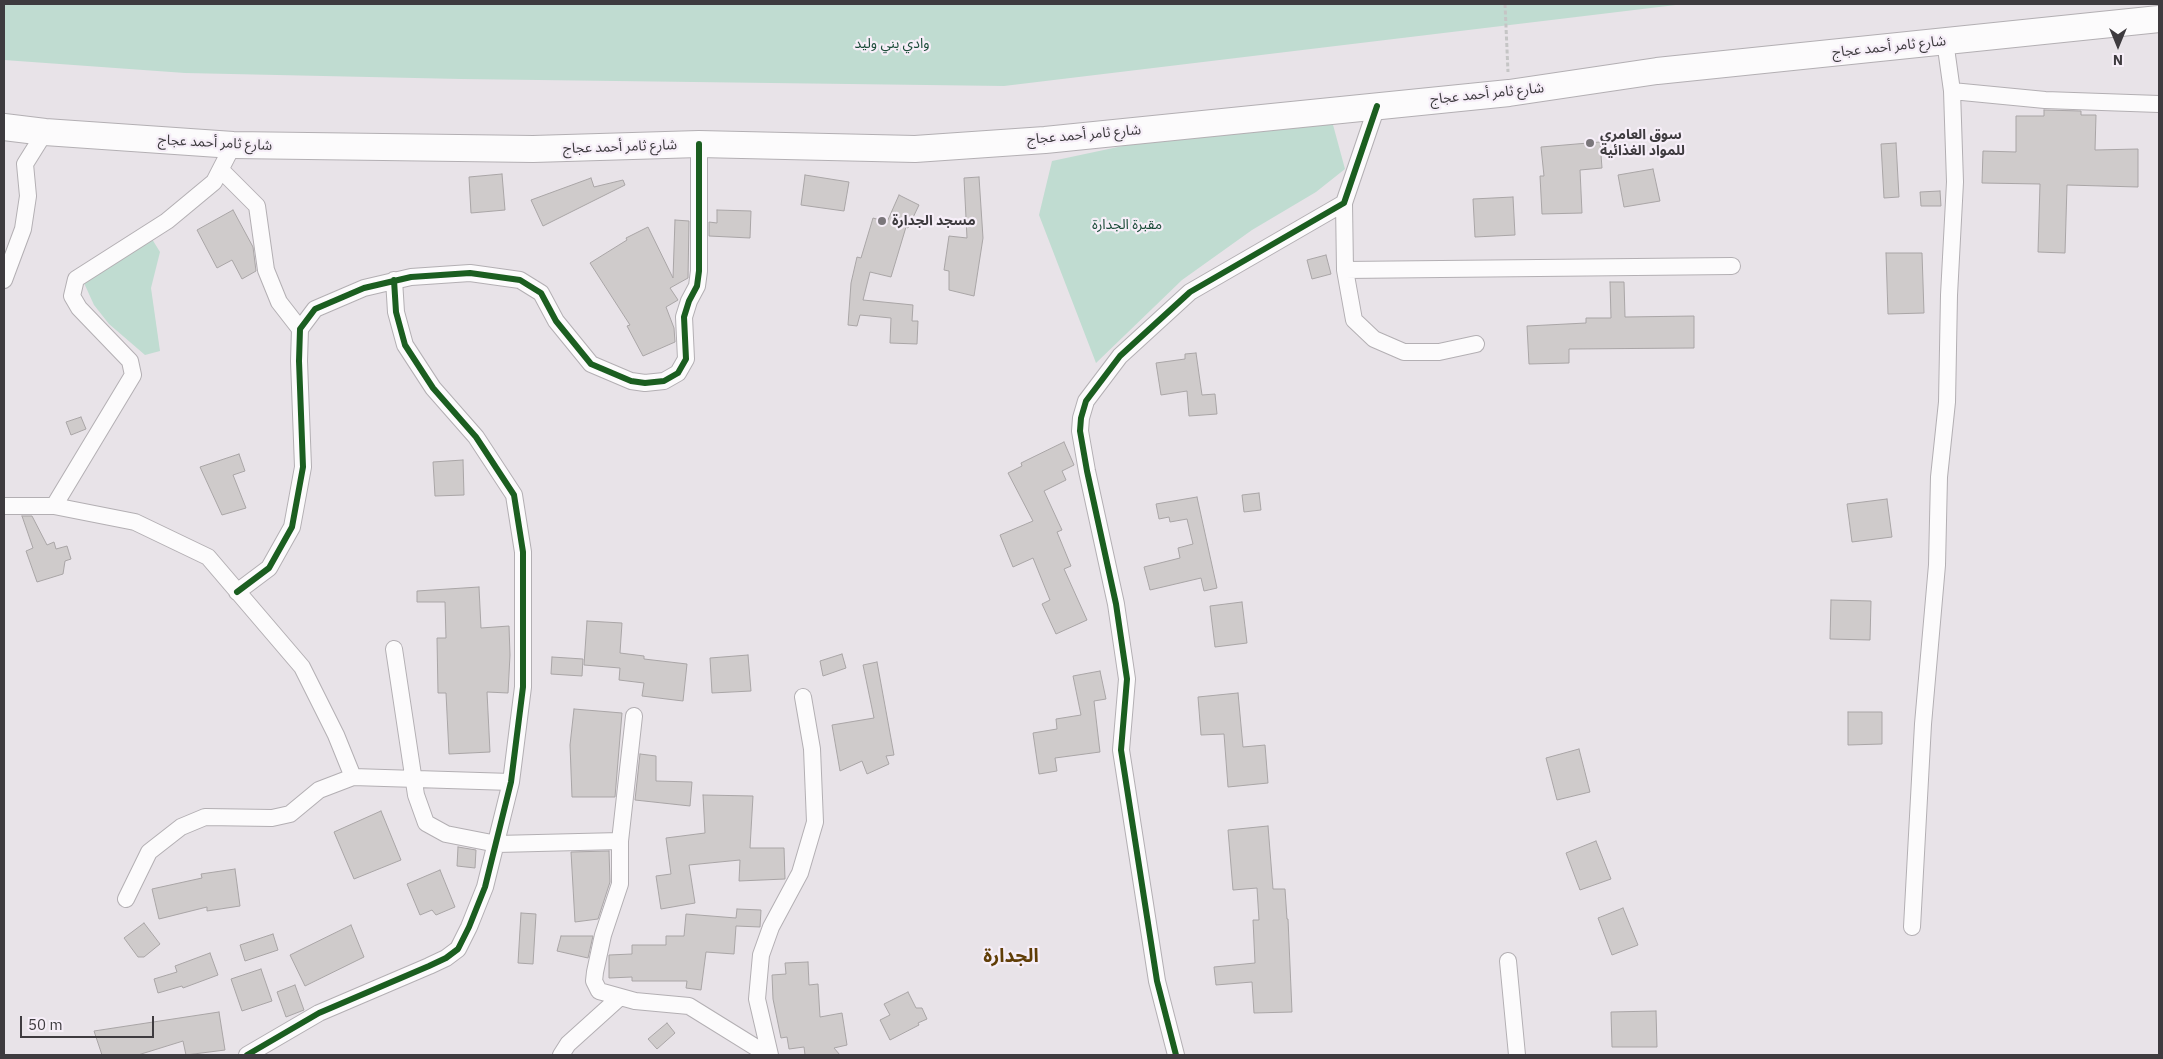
<!DOCTYPE html>
<html>
<head>
<meta charset="utf-8">
<style>
	body { margin:0 }
	#map { position:relative; width:2163px; height:1059px; overflow:hidden; background:#e8e3e8; font-family:"IBM Plex Sans",sans-serif }
	canvas { display:block }
	.frame { position:absolute; inset:0; border:5px solid #3e3b3f; pointer-events:none }
	.north { position:absolute; left:2093px; top:20px; width:50px; height:50px; -webkit-text-stroke:4px #f6eef8; paint-order:stroke; rotate:180deg; font-size:14px; font-weight:700; line-height:20px; text-align:center; color:#3e3b3f }
	.north::after { content:''; display:block; margin:auto; width:18px; height:22px; background:#3e3b3f; clip-path:polygon(50% 0,100% 100%,50% 72%,0 100%) }
	.scale { position:absolute; left:20px; top:1016px; width:134px; height:22px; box-sizing:border-box; border:2px solid #3e3b3f; border-top:0; padding-left:6px; font-size:15px; line-height:18px; white-space:nowrap; color:#3e3b3f; -webkit-text-stroke:4px #f6eef8; paint-order:stroke }
</style>
</head>
<body>
<div id="map">
<canvas width="2163" height="1059"></canvas>
<div class="frame"></div>
<div class="north">N</div>
<div class="scale">50 m</div>
</div>
<script>
const ctx = document.querySelector('canvas').getContext('2d');
ctx.lineJoin = 'round';
function paint(path, color) {
  ctx.fillStyle = color;
  ctx.fill(path, 'evenodd');
}
function shape(rows) {
  const path = new Path2D();
  for (const r of rows) {
    path.moveTo(r[0], r[1]);
    for (let i = 2; i < r.length; i += 2) path.lineTo(r[i], r[i + 1]);
  }
  return path;
}
function trace(path, color, width, dash) {
  ctx.strokeStyle = color;
  ctx.lineWidth = width;
  ctx.lineCap = dash ? 'butt' : 'round';
  ctx.setLineDash(dash || []);
  ctx.stroke(path);
}
function drawText(font, color, halo, rows, align = 'center') {
  ctx.font = font + ' "IBM Plex Sans","Noto Sans Arabic",sans-serif';
  ctx.lineWidth = 4.5;
  ctx.setLineDash([]);
  ctx.textBaseline = 'middle';
  ctx.strokeStyle = halo;
  ctx.fillStyle = color;
  for (const [text, x, y, turn = 0] of rows) {
    ctx.save();
    ctx.translate(x, y);
    ctx.rotate((+turn || 0) * Math.PI / 180);
    ctx.textAlign = isNaN(turn) ? turn : align;
    if (halo) ctx.strokeText(text, 0, 0);
    ctx.fillText(text, 0, 0);
    ctx.restore();
  }
}
const green = shape([
	[4,4,1684,4,1004,86,461,79,185,73,4,60],
	[1332,121,1345,169,1316,192,1252,230,1182,280,1096,363,1039,215,1052,161,1198,130],
	[152,239,160,252,151,288,160,351,145,355,109,324,94,305,84,283]
]);
const building = shape([
	[2044,110,2081,111,2081,115,2096,115,2095,150,2138,149,2138,187,2067,185,2065,253,2038,252,2040,184,1982,183,1983,151,2016,152,2016,116,2044,116,2044,110],
	[1600,142,1602,168,1580,170,1582,213,1542,214,1540,176,1544,176,1541,147,1600,142],
	[1896,143,1899,197,1884,198,1881,144,1896,143],
	[1653,169,1660,201,1624,207,1618,175,1653,169],
	[502,174,505,210,471,213,469,177,502,174],
	[805,175,849,182,844,211,801,205,805,175],
	[979,177,983,238,974,296,949,290,949,271,944,270,949,236,967,238,964,178,979,177],
	[591,178,594,187,623,180,625,185,543,226,531,200,591,178],
	[1940,191,1941,206,1921,206,1920,192,1940,191],
	[899,195,919,205,908,228,906,227,891,277,870,272,863,300,913,305,912,321,918,321,917,344,890,343,891,318,860,315,857,326,848,325,851,283,857,257,861,258,873,218,887,222,899,195],
	[1513,197,1515,235,1475,237,1473,199,1513,197],
	[233,210,253,247,256,271,242,279,232,260,217,268,197,230,233,210],
	[717,210,751,211,750,238,709,236,709,222,717,223,717,210],
	[675,220,689,221,688,278,670,288,678,300,666,307,674,328,675,342,643,356,627,326,630,325,590,263,627,240,626,238,648,227,673,278,675,220],
	[1886,253,1922,253,1924,313,1888,314,1886,253],
	[1326,255,1331,274,1312,279,1307,260,1326,255],
	[1610,282,1624,282,1625,317,1694,316,1694,348,1569,349,1569,363,1529,364,1527,326,1586,323,1586,318,1611,318,1610,282],
	[1196,353,1202,395,1215,394,1217,414,1189,416,1187,391,1161,395,1156,363,1185,359,1185,354,1196,353],
	[81,417,86,429,71,435,66,422,81,417],
	[1064,442,1074,465,1062,471,1066,480,1044,491,1062,530,1057,532,1071,566,1064,569,1087,620,1056,634,1042,604,1050,600,1033,558,1013,567,1000,535,1033,521,1008,473,1022,466,1021,463,1064,442],
	[239,454,245,471,233,475,246,508,222,515,200,467,239,454],
	[463,460,464,495,435,496,433,462,463,460],
	[1259,493,1261,510,1244,512,1242,495,1259,493],
	[1197,497,1217,588,1204,591,1201,578,1150,590,1144,567,1180,558,1178,548,1193,544,1187,519,1170,522,1169,517,1159,519,1156,504,1197,497],
	[1887,499,1892,537,1852,542,1847,504,1887,499],
	[22,516,32,516,47,545,54,542,56,549,67,546,71,559,65,561,63,574,37,582,26,551,33,548,22,516],
	[479,587,481,628,509,626,510,655,508,693,487,692,490,752,449,754,446,693,438,693,437,638,446,638,445,602,417,602,417,591,479,587],
	[1831,600,1871,601,1870,640,1830,639,1831,600],
	[1242,602,1247,643,1215,647,1210,606,1242,602],
	[587,621,622,623,620,653,644,656,644,659,687,664,683,701,642,696,644,683,619,680,620,668,584,665,587,621],
	[842,654,846,668,823,676,820,661,842,654],
	[748,655,751,691,712,693,710,658,748,655],
	[552,657,583,659,582,676,551,674,552,657],
	[877,662,894,755,886,756,889,764,867,774,862,761,840,771,832,725,874,718,863,665,877,662],
	[1100,671,1106,699,1094,701,1100,752,1055,758,1057,771,1039,774,1033,733,1057,729,1056,719,1081,715,1073,676,1100,671],
	[1238,693,1243,747,1265,745,1268,783,1228,787,1224,734,1201,735,1198,697,1238,693],
	[574,709,622,713,615,797,572,797,570,745,574,709],
	[1848,712,1882,712,1882,744,1848,745,1848,712],
	[1579,749,1590,792,1557,800,1546,758,1579,749],
	[640,754,656,756,656,781,692,782,690,806,635,800,640,754],
	[703,795,753,796,750,848,784,848,785,879,739,881,740,860,689,865,695,903,661,909,656,876,671,874,666,838,705,833,703,795],
	[381,811,401,860,354,879,334,832,381,811],
	[1268,826,1273,889,1285,889,1287,919,1288,919,1292,1012,1254,1013,1252,982,1216,985,1214,967,1255,963,1253,920,1259,920,1257,888,1233,890,1228,830,1268,826],
	[1596,841,1611,879,1580,890,1566,853,1596,841],
	[458,847,476,850,475,868,457,866,458,847],
	[609,851,610,882,598,919,575,922,571,852,609,851],
	[235,869,240,906,207,911,207,907,159,919,152,889,202,878,201,874,235,869],
	[440,870,455,907,436,915,432,910,420,915,407,884,440,870],
	[1623,908,1638,945,1612,955,1598,918,1623,908],
	[737,909,761,910,760,927,736,926,734,954,706,952,701,990,686,988,687,981,632,981,632,977,609,978,609,955,632,954,632,945,666,945,666,936,684,936,686,914,736,918,737,909],
	[521,913,536,914,533,964,518,963,521,913],
	[144,923,160,944,144,957,138,957,124,938,144,923],
	[351,925,364,957,305,986,290,955,351,925],
	[273,934,278,950,245,961,240,945,273,934],
	[561,936,593,936,588,958,557,951,561,936],
	[210,953,218,975,183,988,182,986,158,993,154,979,177,972,175,966,210,953],
	[808,962,809,985,818,984,820,1017,842,1013,847,1045,834,1048,840,1055,805,1055,804,1047,789,1049,787,1037,781,1038,773,999,772,975,786,974,785,963,808,962],
	[261,969,272,1001,242,1011,231,979,261,969],
	[295,985,304,1010,286,1017,277,992,295,985],
	[908,992,916,1008,922,1008,927,1019,918,1023,919,1025,890,1040,880,1020,890,1015,884,1004,908,992],
	[1656,1011,1657,1047,1612,1047,1611,1012,1656,1011],
	[219,1012,225,1050,186,1055,183,1041,138,1055,102,1055,94,1031,219,1012],
	[667,1023,675,1033,657,1049,648,1039,667,1023]
]);
const path = shape([
	[1505,4,1508,72]
]);
const minor = shape([
	[1952,91,2045,100,2159,104],
	[221,170,257,206,266,270,279,302,300,329],
	[1344,203,1345,270,1354,320,1374,339,1404,352,1439,352,1476,344],
	[1345,270,1732,266],
	[4,280,23,229,28,196,25,164,45,132],
	[4,506,54,506,135,522,208,557,302,667,336,735,353,777],
	[54,506,133,375,130,361,79,308,72,296,76,279,167,221,214,182,233,145],
	[237,592,269,568,292,527,303,467,299,361,300,329,315,309,364,288,411,277,470,273,520,280,541,293,556,321,591,364,631,381,645,383,664,381,678,373,686,359,684,317,689,301,697,286,699,271,699,144],
	[394,649,416,795,426,823,446,834,497,844,620,841],
	[634,716,620,841,620,884,603,935,595,972,594,981,599,991,635,1001,689,1006,768,1055],
	[126,899,149,852,181,827,205,817,272,818,290,814,319,790,353,777,511,782],
	[1912,927,1923,724,1937,565,1939,477,1947,402,1949,295,1955,182,1952,91,1945,41],
	[1508,961,1517,1055],
	[247,1055,319,1013,429,966,446,958,458,949,469,927,485,887,511,782,523,687,523,552,514,495,476,437,433,388,405,345,396,312,394,280],
	[561,1055,568,1044,619,998],
	[770,1055,757,999,761,955,771,927,800,873,815,822,812,749,803,697],
	[1176,1055,1157,981,1121,750,1127,679,1116,604,1087,471,1080,431,1081,418,1086,401,1120,356,1190,292,1344,203,1377,106]
]);
const primary = shape([
	[4,127,45,132,233,145,533,149,699,144,915,149,1045,140,1509,93,1657,71,2159,19]
]);
const cycleway = shape([
	[237,592,269,568,292,527,303,467,299,361,300,329,315,309,364,288,411,277,470,273,520,280,541,293,556,321,591,364,631,381,645,383,664,381,678,373,686,359,684,317,689,301,697,286,699,271,699,144],
	[247,1055,319,1013,429,966,446,958,458,949,469,927,485,887,511,782,523,687,523,552,514,495,476,437,433,388,405,345,396,312,394,280],
	[1176,1055,1157,981,1121,750,1127,679,1116,604,1087,471,1080,431,1081,418,1086,401,1120,356,1190,292,1344,203,1377,106]
]);
const markers = [
	[1590,143,5,"#7a767a"],
	[882,221,5,"#7a767a"]
];
const parkNames = [
	["وادي بني وليد",892,44],
	["مقبرة الجدارة",1127,225]
];
const streetNames = [
	["شارع ثامر أحمد عجاج",1889,47,-6],
	["شارع ثامر أحمد عجاج",1487,94,-6],
	["شارع ثامر أحمد عجاج",1084,135,-5],
	["شارع ثامر أحمد عجاج",215,143,3],
	["شارع ثامر أحمد عجاج",620,147,-2]
];
const poiNames = [
	["سوق العامري",1600,135],
	["للمواد الغذائية",1600,151],
	["مسجد الجدارة",892,221]
];
const districtNames = [
	["الجدارة",1011,957]
];
paint(green, '#c0dcd1');
paint(building, '#cfcbcb');
trace(building, '#a9a5a6', 1);
trace(minor, '#b3afb3', 18);
trace(primary, '#b3afb3', 28);
trace(path, '#c5c5c5', 3, [4, 2.5]);
trace(minor, '#fcfbfc', 16);
trace(primary, '#fcfbfc', 26);
trace(cycleway, '#1b5e20', 6);
for (const [x, y, r, color] of markers) {
  const dot = new Path2D();
  dot.arc(x, y, r, 0, 2 * Math.PI);
  ctx.fillStyle = color;
  ctx.fill(dot);
  trace(dot, '#f6eef8', 2);
}
drawText('14px', '#1a4b38', '#f6eef8', parkNames);
drawText('14px', '#3e3b3f', '#f6eef8', streetNames);
drawText('bold 14px', '#3e3b3f', '#f6eef8', poiNames, 'left');
drawText('bold 19px', '#603e07', '#f6eef8', districtNames);
</script>
</body>
</html>
